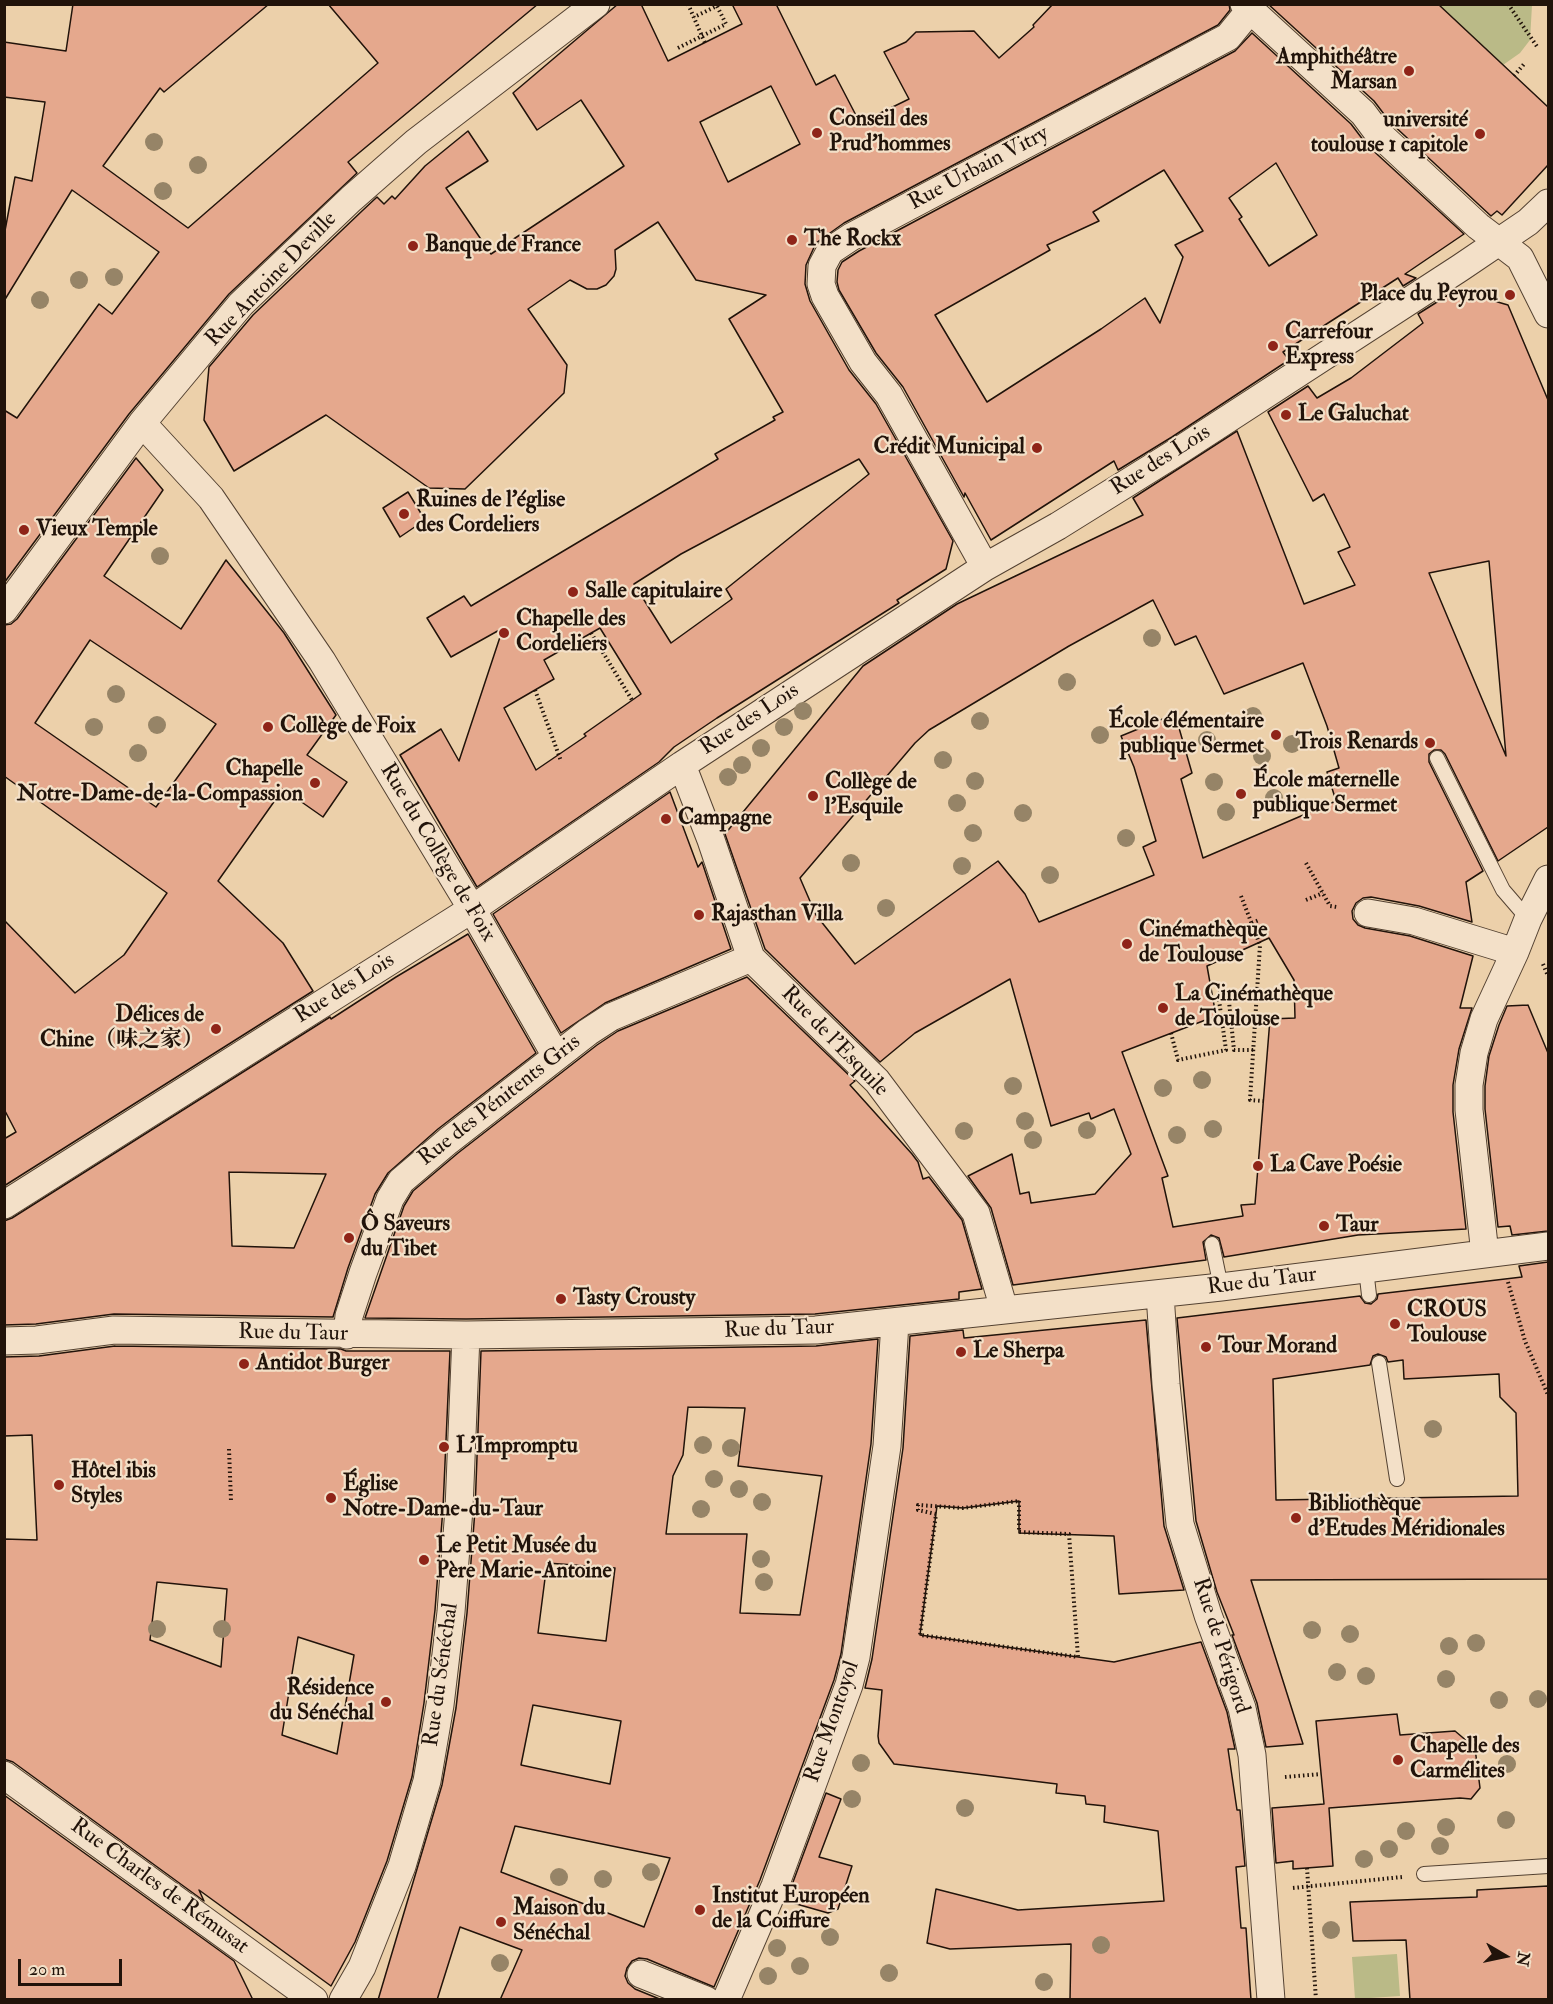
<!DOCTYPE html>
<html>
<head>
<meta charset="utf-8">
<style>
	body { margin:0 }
	#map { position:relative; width:1553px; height:2004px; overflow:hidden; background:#ecd0aa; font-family:"IM FELL Double Pica",serif }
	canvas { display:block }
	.frame { position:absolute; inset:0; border:6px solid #21130a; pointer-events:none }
	.north { position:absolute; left:1475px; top:1926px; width:60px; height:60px; -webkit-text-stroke:4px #f3e0c8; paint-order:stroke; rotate:99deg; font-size:16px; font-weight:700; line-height:24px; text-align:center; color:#21130a }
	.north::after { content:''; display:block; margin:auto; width:21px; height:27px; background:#21130a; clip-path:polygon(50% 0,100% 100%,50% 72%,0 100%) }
	.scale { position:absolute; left:18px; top:1959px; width:104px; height:27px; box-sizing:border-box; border:3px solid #21130a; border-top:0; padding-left:8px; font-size:18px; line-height:21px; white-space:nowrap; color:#21130a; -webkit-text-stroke:4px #f3e0c8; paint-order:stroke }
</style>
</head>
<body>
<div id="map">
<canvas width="1553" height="2004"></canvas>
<div class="frame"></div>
<div class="north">N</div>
<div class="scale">20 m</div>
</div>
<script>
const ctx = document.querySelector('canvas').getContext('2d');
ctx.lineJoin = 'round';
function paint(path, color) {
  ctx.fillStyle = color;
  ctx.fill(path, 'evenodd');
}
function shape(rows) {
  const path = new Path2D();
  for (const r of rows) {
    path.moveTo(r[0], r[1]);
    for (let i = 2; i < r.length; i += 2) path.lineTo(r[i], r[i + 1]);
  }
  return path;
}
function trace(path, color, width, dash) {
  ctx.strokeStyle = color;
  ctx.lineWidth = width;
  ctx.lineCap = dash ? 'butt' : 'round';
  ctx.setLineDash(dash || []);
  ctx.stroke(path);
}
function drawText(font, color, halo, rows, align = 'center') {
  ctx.font = font + ' "IM FELL Double Pica","Noto Serif SC",serif';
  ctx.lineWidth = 4.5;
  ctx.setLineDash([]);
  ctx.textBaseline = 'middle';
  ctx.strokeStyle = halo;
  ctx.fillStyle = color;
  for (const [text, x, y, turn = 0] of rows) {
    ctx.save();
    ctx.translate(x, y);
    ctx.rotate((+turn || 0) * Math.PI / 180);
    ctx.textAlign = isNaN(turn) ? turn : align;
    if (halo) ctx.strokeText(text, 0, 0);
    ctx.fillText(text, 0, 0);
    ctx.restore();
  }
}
const green = shape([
	[1438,5,1532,5,1530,40,1520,53,1503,65],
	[1397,1954,1400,1996,1355,1999,1352,1957]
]);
const building = shape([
	[73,4,269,4,164,92,160,88,103,166,188,228,378,63,328,4,538,4,348,162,357,173,229,294,129,414,4,583,4,410,17,418,99,304,112,314,159,252,72,190,4,301,4,236,15,177,32,181,45,102,4,97,4,42,66,51,73,4],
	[618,4,641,4,668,61,742,24,732,4,776,4,816,85,835,75,860,123,909,99,884,52,906,42,916,32,974,31,999,58,1034,27,1033,25,1053,4,1229,4,1230,10,1218,25,844,223,816,243,806,265,805,284,810,301,849,370,876,404,953,541,946,569,897,600,899,603,717,718,674,747,659,762,477,887,400,755,441,729,459,761,503,628,451,657,427,618,464,596,471,606,718,459,715,454,775,420,773,417,783,412,729,319,766,295,696,280,658,222,615,250,616,269,614,276,606,285,597,289,587,289,570,280,528,309,567,365,564,393,465,489,429,488,326,415,234,471,204,420,209,367,253,315,362,211,377,197,384,204,392,196,395,199,425,166,468,131,488,161,446,188,491,254,624,166,581,100,537,130,513,93,618,4],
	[771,86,800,144,728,182,700,122,771,86],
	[859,459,869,474,726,589,732,599,671,643,634,584,681,554,859,459],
	[600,628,641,694,584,734,586,736,536,770,504,708,554,679,544,660,600,628],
	[1268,4,1438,4,1548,107,1548,165,1502,215,1497,211,1491,216,1390,122,1374,101,1268,4],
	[1252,33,1351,124,1367,145,1464,234,1405,274,1416,278,1403,286,1398,278,1283,352,1289,360,1172,437,1118,470,1114,461,991,540,965,493,964,497,903,387,876,353,839,290,837,282,838,270,842,262,859,251,1235,51,1252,33],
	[1276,163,1317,235,1269,266,1239,219,1242,217,1229,198,1276,163],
	[1164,170,1203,231,1175,245,1183,257,1160,323,1145,298,1101,329,987,402,935,315,1050,250,1047,245,1099,221,1093,212,1164,170],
	[1456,290,1508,305,1548,400,1548,827,1498,861,1445,754,1441,750,1434,750,1429,754,1429,762,1483,871,1466,882,1472,922,1419,906,1371,897,1363,898,1356,903,1352,911,1353,919,1358,925,1365,928,1410,936,1473,956,1460,1008,1472,1008,1459,1049,1453,1085,1453,1112,1466,1229,1358,1235,1224,1257,1219,1238,1211,1235,1203,1242,1206,1260,1013,1285,991,1208,968,1176,1012,1154,1020,1194,1029,1192,1031,1203,1095,1194,1131,1154,1114,1109,1091,1119,1089,1113,1051,1126,1010,979,915,1033,880,1062,765,949,725,834,863,666,957,604,1143,515,1133,498,1237,431,1304,604,1355,585,1338,552,1350,547,1324,494,1313,501,1268,412,1308,386,1317,398,1351,378,1423,323,1418,314,1456,290],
	[1489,561,1506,756,1429,573,1489,561],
	[1153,600,1175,645,1196,636,1224,694,1303,663,1327,726,1339,768,1327,772,1336,801,1203,858,1181,779,1192,773,1175,714,1121,736,1134,767,1156,841,1143,847,1154,875,1039,922,1025,894,998,861,855,964,816,915,800,878,915,743,929,730,1069,646,1153,600],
	[1269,938,1294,980,1295,1018,1270,1019,1255,1204,1241,1205,1243,1216,1173,1227,1162,1178,1168,1176,1122,1052,1216,1016,1207,966,1269,938],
	[136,458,163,490,104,576,181,629,226,560,284,633,336,715,307,755,347,782,323,817,283,789,218,881,283,943,313,991,4,1186,4,1139,16,1132,4,1109,4,920,75,993,124,955,167,893,4,776,4,625,11,624,17,619,136,458],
	[90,640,216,724,156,807,35,723,90,640],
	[408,492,425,520,400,537,383,508,408,492],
	[670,792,698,867,702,862,731,949,605,1003,561,1033,493,914,670,792],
	[468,934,536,1053,438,1129,388,1173,375,1194,348,1268,333,1317,114,1314,36,1324,4,1325,4,1221,12,1218,330,1017,331,1019,396,977,468,934],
	[229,1172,326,1174,294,1248,232,1246,229,1172],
	[747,977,855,1081,850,1085,912,1154,918,1162,923,1179,929,1177,962,1220,982,1289,959,1292,959,1299,815,1314,466,1319,365,1318,404,1206,413,1191,458,1153,597,1045,618,1031,747,977],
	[1528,1005,1548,1053,1548,1231,1512,1235,1510,1226,1498,1227,1485,1109,1485,1086,1489,1056,1499,1025,1507,1006,1528,1005],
	[1548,1262,1548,1579,1251,1580,1303,1744,1266,1747,1257,1703,1232,1635,1234,1635,1217,1592,1196,1521,1177,1318,1360,1296,1365,1303,1371,1304,1377,1299,1378,1294,1522,1277,1519,1266,1548,1262],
	[1378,1354,1386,1357,1388,1362,1403,1360,1404,1379,1499,1374,1500,1397,1516,1413,1518,1496,1276,1500,1273,1379,1370,1365,1373,1356,1378,1354],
	[1146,1320,1164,1526,1184,1590,1119,1594,1114,1536,1019,1533,1019,1501,963,1508,937,1506,920,1635,1114,1662,1201,1642,1227,1712,1235,1749,1228,1749,1237,1810,1240,1810,1245,1866,1236,1867,1241,1928,1246,1928,1251,2000,1070,2000,1071,1944,950,1949,927,1943,936,1889,1018,1910,1164,1901,1158,1831,1104,1822,1105,1806,1086,1804,1085,1796,1056,1793,1057,1784,894,1764,879,1743,878,1736,882,1690,865,1688,872,1659,903,1448,910,1336,963,1330,964,1338,1146,1320],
	[878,1339,871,1444,841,1654,834,1680,760,1880,714,1987,647,1959,639,1958,632,1961,627,1968,625,1976,628,1983,635,1989,662,2000,500,2000,522,1950,460,1927,437,2000,378,2000,442,1785,456,1708,467,1613,475,1510,481,1351,816,1346,878,1339],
	[688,1407,745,1408,738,1466,822,1476,800,1615,740,1613,747,1534,666,1534,673,1476,683,1455,688,1407],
	[547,1563,615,1568,606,1641,538,1633,547,1563],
	[533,1705,621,1721,610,1784,521,1765,533,1705],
	[515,1826,670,1858,644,1927,501,1872,515,1826],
	[115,1346,341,1349,346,1351,450,1351,443,1508,435,1610,424,1703,412,1777,387,1861,355,1942,331,1986,199,1890,204,1901,13,1762,4,1759,4,1539,37,1540,32,1435,4,1436,4,1357,39,1356,115,1346],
	[157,1582,227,1589,221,1667,150,1640,157,1582],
	[298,1637,354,1655,337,1754,282,1735,298,1637],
	[1397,1714,1400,1735,1455,1731,1475,1748,1480,1788,1471,1799,1460,1798,1329,1808,1333,1866,1293,1869,1293,1861,1276,1863,1272,1808,1324,1804,1316,1721,1397,1714],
	[826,1793,841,1799,819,1857,852,1866,838,1909,828,1913,786,1901,826,1793],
	[4,1795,234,1961,253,2000,4,2000,4,1795],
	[1548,1886,1548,2000,1410,2000,1406,1940,1353,1941,1350,1902,1477,1897,1477,1890,1548,1886]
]);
const path = shape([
	[688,4,705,43],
	[1508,4,1538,48],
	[678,48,726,24,717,6,694,17],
	[1514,76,1524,64],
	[591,633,632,700],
	[535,690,561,761],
	[1306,863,1330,906,1337,907],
	[1241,896,1260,945,1250,1100,1263,1101],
	[1306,900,1323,893],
	[1252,923,1259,920],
	[1543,964,1548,976],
	[1171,1033,1178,1060,1226,1050,1218,993,1228,992,1234,1050,1254,1050],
	[1508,1282,1525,1341,1548,1395],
	[229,1449,231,1501],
	[1019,1501,1019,1532,1069,1534,1078,1657,920,1635,936,1514,918,1510,918,1505,963,1508,1019,1501],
	[1285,1777,1321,1774],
	[1307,1868,1316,2000],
	[1293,1888,1402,1877]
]);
const lane = shape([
	[1437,758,1503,890,1528,919],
	[1212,1244,1221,1287],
	[1366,1269,1369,1295],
	[1379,1363,1397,1479],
	[1424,1874,1548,1866]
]);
const street = shape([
	[1244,4,1363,113,1378,133,1478,226,1520,258,1548,314],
	[142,423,211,498,322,661,472,909,556,1056],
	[985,567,889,395,863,362,825,296,821,284,822,266,830,251,851,237,1228,37,1250,10],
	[4,610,142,423,241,304,351,199,416,142,596,4],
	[682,765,711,840,751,958,877,1081,976,1213,1004,1309],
	[1368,913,1414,921,1515,952],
	[4,1205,472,909,682,765,985,567,1058,526,1180,450,1460,268,1528,222,1548,203],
	[1485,1254,1469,1110,1469,1085,1474,1053,1484,1019,1515,952,1528,919,1548,879],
	[1160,1294,1166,1384,1180,1524,1208,1615,1242,1708,1252,1755,1271,2000],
	[347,1335,349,1316,363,1273,390,1199,401,1181,448,1141,588,1032,611,1017,751,958],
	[4,1341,37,1340,114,1330,466,1335,816,1330,1221,1287,1548,1246],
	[4,1775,314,2000],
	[641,1974,706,2000],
	[343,2000,362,1967,402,1866,427,1781,440,1705,451,1612,459,1509,466,1335],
	[726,2000,775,1886,849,1685,856,1657,887,1446,895,1323]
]);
const trees = [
	[154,142],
	[198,165],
	[163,191],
	[114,277],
	[79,280],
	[40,300],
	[160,556],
	[1152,638],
	[1067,682],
	[116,694],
	[803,711],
	[1253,716],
	[980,721],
	[157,725],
	[94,727],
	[784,727],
	[1100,735],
	[1207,740],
	[1292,744],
	[761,748],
	[138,753],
	[1262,756],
	[943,760],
	[742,765],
	[728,777],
	[975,781],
	[1214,782],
	[1274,798],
	[957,803],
	[1226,812],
	[1023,813],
	[973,833],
	[1126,838],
	[851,863],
	[962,866],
	[1050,875],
	[886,908],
	[1202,1080],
	[1013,1086],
	[1163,1088],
	[1025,1121],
	[1213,1129],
	[1087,1130],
	[964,1131],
	[1177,1135],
	[1033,1140],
	[1433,1429],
	[703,1445],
	[731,1448],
	[714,1479],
	[739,1489],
	[762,1502],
	[701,1509],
	[761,1559],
	[764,1582],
	[157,1629],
	[222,1629],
	[1312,1630],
	[1350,1634],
	[1476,1643],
	[1449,1646],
	[1337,1672],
	[1366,1676],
	[1446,1679],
	[1538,1699],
	[1499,1700],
	[861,1763],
	[1507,1764],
	[852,1799],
	[965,1808],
	[1506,1820],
	[1446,1827],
	[1406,1831],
	[1440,1846],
	[1389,1849],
	[1364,1859],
	[651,1872],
	[559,1877],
	[603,1879],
	[1331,1930],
	[830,1937],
	[1101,1945],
	[777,1948],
	[500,1963],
	[800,1966],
	[889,1973],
	[768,1976],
	[1044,1982]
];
const markers = [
	[1409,71,6,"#8f2418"],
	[817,133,6,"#8f2418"],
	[1480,134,6,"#8f2418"],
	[792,240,6,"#8f2418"],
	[413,246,6,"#8f2418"],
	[1510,295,6,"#8f2418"],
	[1273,346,6,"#8f2418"],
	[1286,415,6,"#8f2418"],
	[1037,448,6,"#8f2418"],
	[404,514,6,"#8f2418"],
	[24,530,6,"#8f2418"],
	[573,592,6,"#8f2418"],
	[504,633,6,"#8f2418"],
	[268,727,6,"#8f2418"],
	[1276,735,6,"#8f2418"],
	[1430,743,6,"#8f2418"],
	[315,783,6,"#8f2418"],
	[1241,794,6,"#8f2418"],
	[813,796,6,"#8f2418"],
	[666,819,6,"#8f2418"],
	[699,915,6,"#8f2418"],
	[1127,944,6,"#8f2418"],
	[1163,1008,6,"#8f2418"],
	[216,1029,6,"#8f2418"],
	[1258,1166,6,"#8f2418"],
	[1324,1226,6,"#8f2418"],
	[349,1238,6,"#8f2418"],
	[561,1299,6,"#8f2418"],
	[1395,1324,6,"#8f2418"],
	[1206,1347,6,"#8f2418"],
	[961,1352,6,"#8f2418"],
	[244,1364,6,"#8f2418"],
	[444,1447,6,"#8f2418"],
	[59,1485,6,"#8f2418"],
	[331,1498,6,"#8f2418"],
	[1296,1518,6,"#8f2418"],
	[424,1560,6,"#8f2418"],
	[386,1702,6,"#8f2418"],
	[1398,1760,6,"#8f2418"],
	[700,1910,6,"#8f2418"],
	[501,1922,6,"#8f2418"]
];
const poiNames = [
	["Amphithéâtre",1397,58,"right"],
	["Marsan",1397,83,"right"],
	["Conseil des",829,120],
	["Prud'hommes",829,145],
	["université",1468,121,"right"],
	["toulouse 1 capitole",1468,146,"right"],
	["The Rockx",804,240],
	["Banque de France",425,246],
	["Place du Peyrou",1498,295,"right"],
	["Carrefour",1285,333],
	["Express",1285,358],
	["Le Galuchat",1298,415],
	["Crédit Municipal",1025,448,"right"],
	["Ruines de l'église",416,501],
	["des Cordeliers",416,526],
	["Vieux Temple",36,530],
	["Salle capitulaire",585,592],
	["Chapelle des",516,620],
	["Cordeliers",516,645],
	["École élémentaire",1264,722,"right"],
	["publique Sermet",1264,747,"right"],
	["Collège de Foix",280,727],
	["Trois Renards",1418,743,"right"],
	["Chapelle",303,770,"right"],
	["Notre-Dame-de-la-Compassion",303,795,"right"],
	["École maternelle",1253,781],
	["publique Sermet",1253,806],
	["Collège de",825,783],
	["l'Esquile",825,808],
	["Campagne",678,819],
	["Rajasthan Villa",711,915],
	["Cinémathèque",1139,931],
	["de Toulouse",1139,956],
	["La Cinémathèque",1175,995],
	["de Toulouse",1175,1020],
	["Délices de",204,1016,"right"],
	["Chine（味之家）",204,1041,"right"],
	["La Cave Poésie",1270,1166],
	["Ô Saveurs",361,1225],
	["du Tibet",361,1250],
	["Taur",1336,1226],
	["Tasty Crousty",573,1299],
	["CROUS",1407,1311],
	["Toulouse",1407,1336],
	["Tour Morand",1218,1347],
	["Le Sherpa",973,1352],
	["Antidot Burger",256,1364],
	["L'Impromptu",456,1447],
	["Hôtel ibis",71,1472],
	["Styles",71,1497],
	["Église",343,1485],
	["Notre-Dame-du-Taur",343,1510],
	["Bibliothèque",1308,1505],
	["d'Etudes Méridionales",1308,1530],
	["Le Petit Musée du",436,1547],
	["Père Marie-Antoine",436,1572],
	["Résidence",374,1689,"right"],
	["du Sénéchal",374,1714,"right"],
	["Chapelle des",1410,1747],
	["Carmélites",1410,1772],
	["Institut Européen",712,1897],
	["de la Coiffure",712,1922],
	["Maison du",513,1909],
	["Sénéchal",513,1934]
];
const streetNames = [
	["Rue Urbain Vitry",979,169,-28],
	["Rue Antoine Deville",272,280,-46],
	["Rue des Lois",1161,461,-32],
	["Rue des Lois",750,720,-33],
	["Rue du Collège de Foix",437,853,59],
	["Rue des Lois",345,989,-32],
	["Rue de l'Esquile",834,1042,46],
	["Rue des Pénitents Gris",500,1101,-38],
	["Rue du Taur",1262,1282,-7],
	["Rue du Taur",779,1330,-2],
	["Rue du Taur",293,1334,1],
	["Rue de Périgord",1220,1646,72],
	["Rue du Sénéchal",442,1675,-82],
	["Rue Montoyol",833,1722,-71],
	["Rue Charles de Rémusat",159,1887,36]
];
paint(green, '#baba87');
paint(building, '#e5a88d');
trace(building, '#21130a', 1.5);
trace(lane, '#544232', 16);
trace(street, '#544232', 29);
trace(path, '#21130a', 4, [1.5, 3]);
trace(lane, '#f3e0c8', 14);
trace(street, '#f3e0c8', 27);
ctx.fillStyle = '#968467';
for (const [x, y] of trees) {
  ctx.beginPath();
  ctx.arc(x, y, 9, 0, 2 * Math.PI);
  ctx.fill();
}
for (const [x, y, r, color] of markers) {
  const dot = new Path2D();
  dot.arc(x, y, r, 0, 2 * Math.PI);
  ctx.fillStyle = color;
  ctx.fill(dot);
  trace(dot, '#f3e0c8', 2);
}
drawText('bold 22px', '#21130a', '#f3e0c8', poiNames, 'left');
drawText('22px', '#21130a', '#f3e0c8', streetNames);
</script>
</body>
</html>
